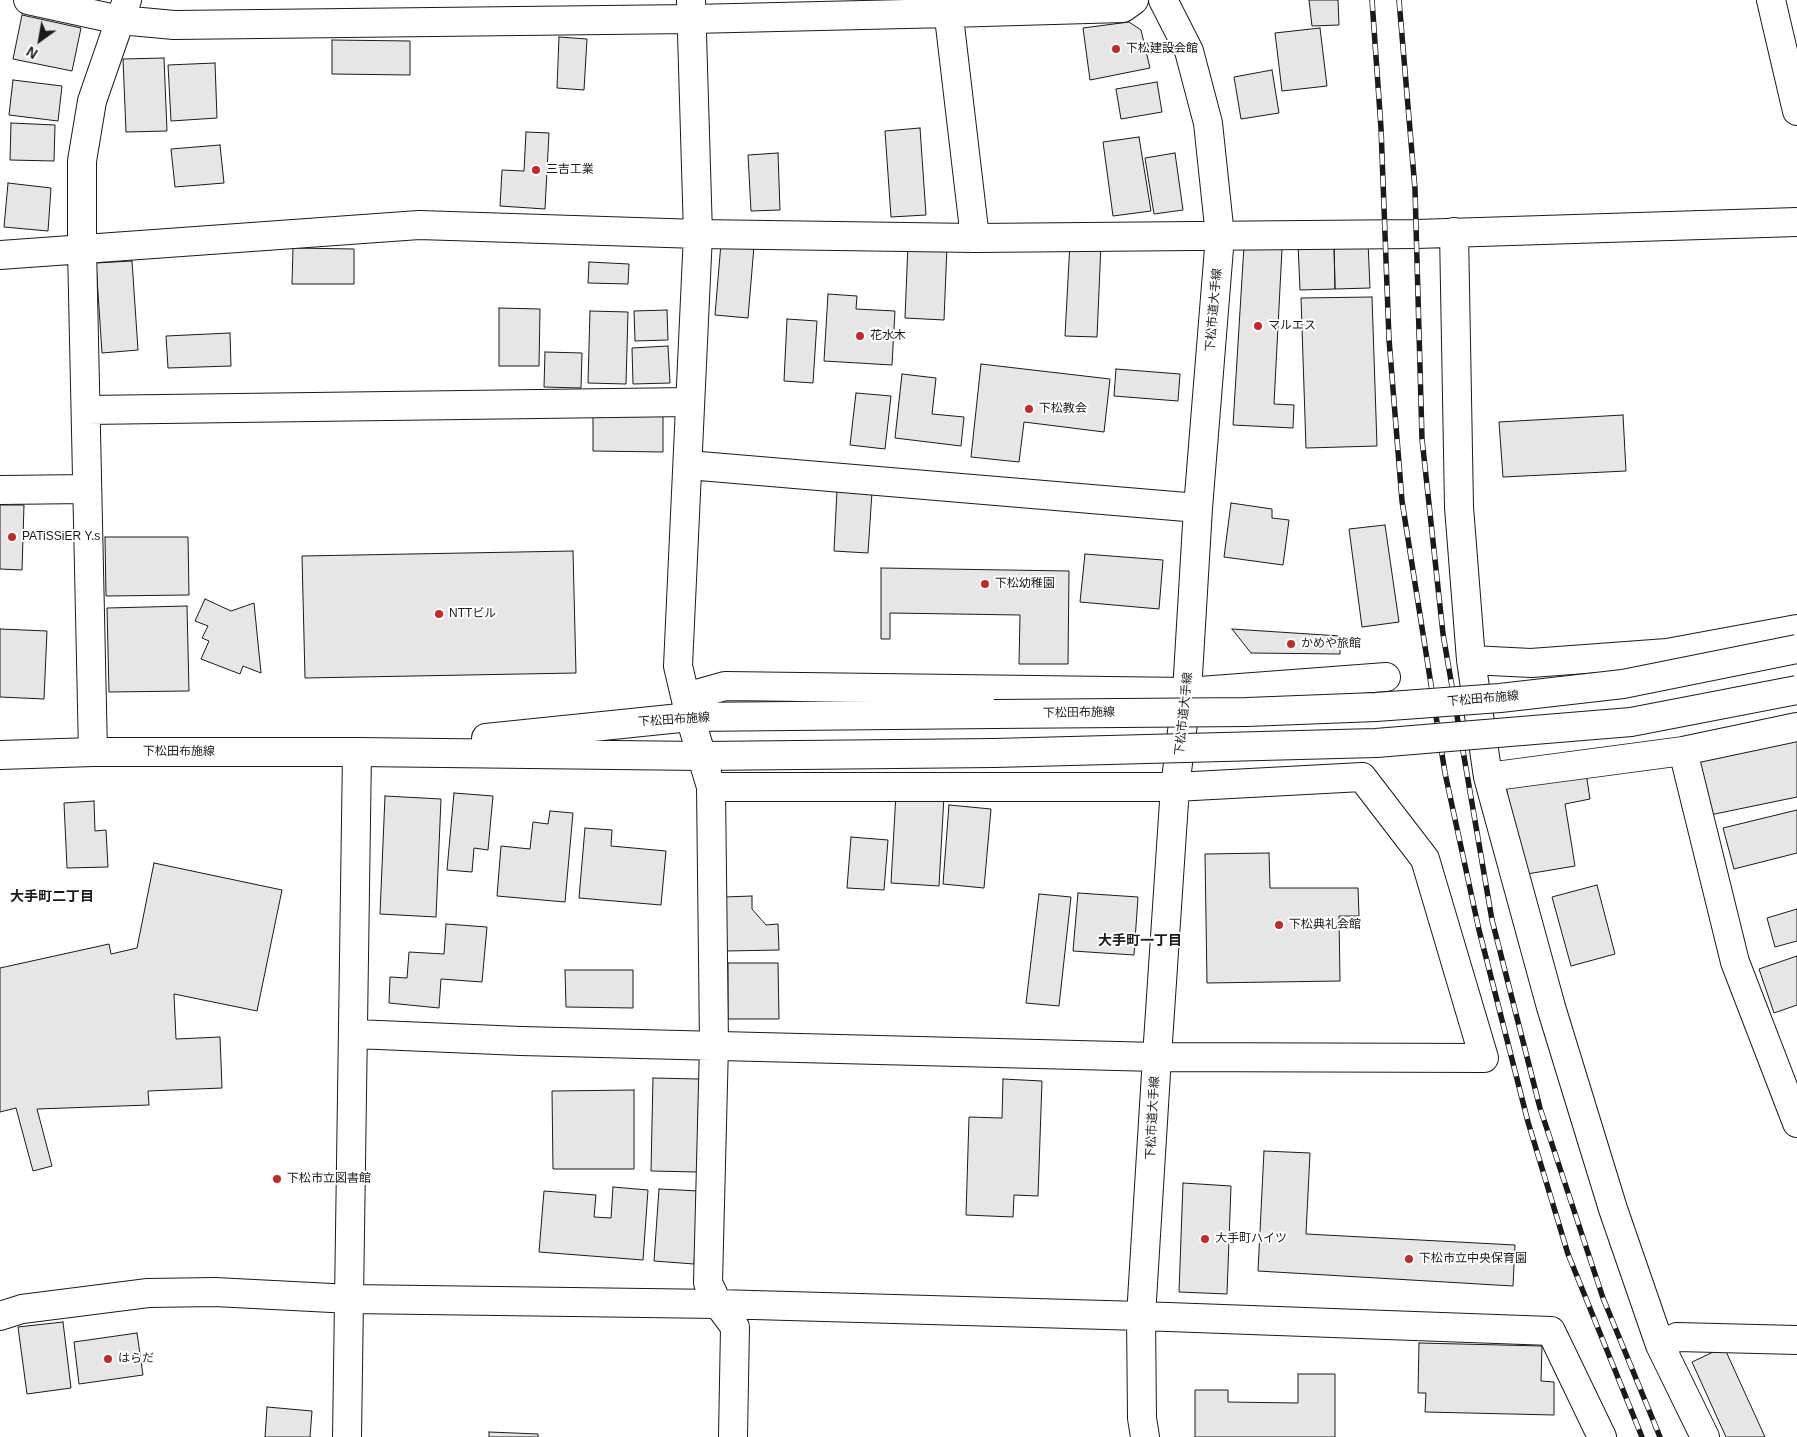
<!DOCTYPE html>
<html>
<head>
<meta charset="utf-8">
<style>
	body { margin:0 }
	#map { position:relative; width:1797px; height:1437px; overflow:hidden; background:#fff; font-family:Helvetica,sans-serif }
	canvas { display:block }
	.north { position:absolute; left:15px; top:15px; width:50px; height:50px; -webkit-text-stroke:4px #fff; paint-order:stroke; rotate:212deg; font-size:14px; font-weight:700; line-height:20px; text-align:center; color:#1a1a1a }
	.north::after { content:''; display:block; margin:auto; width:18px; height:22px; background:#1a1a1a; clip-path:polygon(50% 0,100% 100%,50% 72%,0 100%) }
</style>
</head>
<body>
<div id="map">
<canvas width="1797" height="1437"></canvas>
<div class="north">N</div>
</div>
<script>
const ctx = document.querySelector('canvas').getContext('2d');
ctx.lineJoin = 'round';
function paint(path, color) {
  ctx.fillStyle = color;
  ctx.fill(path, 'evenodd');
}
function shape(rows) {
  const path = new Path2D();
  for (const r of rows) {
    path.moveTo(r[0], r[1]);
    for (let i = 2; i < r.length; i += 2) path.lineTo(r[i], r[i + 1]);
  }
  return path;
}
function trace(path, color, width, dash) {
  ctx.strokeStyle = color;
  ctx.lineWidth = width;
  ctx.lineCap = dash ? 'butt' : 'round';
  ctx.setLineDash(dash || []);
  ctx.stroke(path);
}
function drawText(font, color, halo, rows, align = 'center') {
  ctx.font = font + ' Helvetica,"Noto Sans JP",sans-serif';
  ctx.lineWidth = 4;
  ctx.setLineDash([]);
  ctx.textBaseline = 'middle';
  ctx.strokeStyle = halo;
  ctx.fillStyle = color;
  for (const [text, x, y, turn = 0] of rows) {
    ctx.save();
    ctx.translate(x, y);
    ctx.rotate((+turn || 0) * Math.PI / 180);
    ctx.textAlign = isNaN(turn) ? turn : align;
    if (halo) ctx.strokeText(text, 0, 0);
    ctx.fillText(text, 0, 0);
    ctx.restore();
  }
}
const building = shape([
	[1309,0,1338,0,1339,25,1312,26,1309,0],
	[22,15,81,28,72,71,13,59,22,15],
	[1129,22,1141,30,1150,68,1090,80,1083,28,1129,22],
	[1320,28,1327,86,1282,91,1275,33,1320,28],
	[559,37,587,39,584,90,557,88,559,37],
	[332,40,410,41,410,75,332,74,332,40],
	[164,58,167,131,126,132,123,59,164,58],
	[215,63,217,118,171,121,168,65,215,63],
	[1272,70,1279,113,1241,119,1234,77,1272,70],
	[13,80,62,86,58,121,9,115,13,80],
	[1157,82,1162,112,1121,119,1116,89,1157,82],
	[11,123,55,125,54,161,10,160,11,123],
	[920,128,926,215,891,217,885,131,920,128],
	[526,132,549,133,545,209,500,206,502,170,524,171,526,132],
	[1139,137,1151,211,1113,216,1103,142,1139,137],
	[220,145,224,183,175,187,171,149,220,145],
	[778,153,780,210,751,211,748,155,778,153],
	[1175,153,1183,210,1154,214,1145,158,1175,153],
	[8,183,51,188,48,231,4,227,8,183],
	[1070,242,1101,244,1097,337,1065,336,1070,242],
	[1368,242,1370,288,1335,289,1334,243,1368,242],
	[721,243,754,246,748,318,715,315,721,243],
	[1334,243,1335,289,1300,290,1298,244,1334,243],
	[908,244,947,246,944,320,905,318,908,244],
	[1244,246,1282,249,1274,404,1294,405,1293,428,1233,425,1244,246],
	[293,248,354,249,354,284,292,284,293,248],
	[132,261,138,350,102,353,96,263,132,261],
	[589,262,629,264,628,284,588,283,589,262],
	[828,294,857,296,856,309,895,311,892,365,824,361,828,294],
	[1372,297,1377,446,1306,448,1301,298,1372,297],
	[499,308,540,309,539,366,499,366,499,308],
	[667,310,668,340,635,341,634,311,667,310],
	[590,311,628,312,626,384,588,383,590,311],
	[787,319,817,321,813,383,784,381,787,319],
	[230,333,231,366,168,368,166,336,230,333],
	[668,346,670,383,633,384,632,348,668,346],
	[545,352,582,353,581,388,544,387,545,352],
	[981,364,1110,379,1104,432,1024,422,1019,462,971,457,981,364],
	[1116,369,1180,374,1178,401,1114,396,1116,369],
	[902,374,936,378,932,414,964,417,961,446,895,438,902,374],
	[856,393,891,396,885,449,850,445,856,393],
	[593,414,663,415,663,452,593,451,593,414],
	[1623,415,1626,471,1503,477,1499,422,1623,415],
	[837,490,872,492,868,553,834,551,837,490],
	[1231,503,1272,509,1272,518,1289,520,1283,565,1224,557,1231,503],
	[0,505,24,505,22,570,0,569,0,505],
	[1385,525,1399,622,1362,627,1349,529,1385,525],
	[105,537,188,537,189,595,106,596,105,537],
	[573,551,576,673,305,678,302,556,573,551],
	[1085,554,1163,560,1159,609,1080,602,1085,554],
	[881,568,1069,571,1068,664,1019,664,1020,615,890,613,890,639,881,639,881,568],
	[205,599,231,611,254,603,261,673,243,666,240,674,201,659,209,641,202,638,208,626,195,621,205,599],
	[187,606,189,691,109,692,107,608,187,606],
	[0,629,47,631,44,699,0,697,0,629],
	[1232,629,1340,636,1340,654,1251,653,1232,629],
	[1797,736,1797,797,1710,815,1698,756,1797,736],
	[1586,773,1590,799,1565,804,1575,866,1521,875,1506,786,1586,773],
	[454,793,493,796,488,850,474,848,472,872,447,870,454,793],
	[896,793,944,796,939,886,891,883,896,793],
	[385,796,441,799,436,917,380,914,385,796],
	[94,801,95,831,106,830,108,867,67,868,64,803,94,801],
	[949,805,991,809,984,888,943,884,949,805],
	[1797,810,1797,853,1734,869,1723,828,1797,810],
	[550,811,573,813,565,902,497,896,501,846,530,849,533,822,548,824,550,811],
	[585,828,612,830,611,846,666,851,661,905,579,898,585,828],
	[851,837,888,840,884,890,847,888,851,837],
	[1269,853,1270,888,1358,888,1359,916,1339,916,1340,981,1207,983,1205,854,1269,853],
	[154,863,282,890,257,1011,174,994,176,1039,220,1037,222,1088,148,1091,149,1105,37,1109,52,1166,33,1171,16,1108,0,1112,0,968,109,944,111,954,137,948,154,863],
	[1597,885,1615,954,1571,966,1552,897,1597,885],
	[1078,893,1138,897,1134,955,1073,951,1078,893],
	[1039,894,1071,897,1059,1006,1026,1003,1039,894],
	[752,896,752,909,766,925,778,924,779,950,726,951,724,897,752,896],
	[1797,909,1797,941,1775,947,1767,918,1797,909],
	[446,924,487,927,482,982,441,979,439,1008,389,1003,390,977,407,978,409,952,444,954,446,924],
	[1797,956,1797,1005,1774,1013,1759,969,1797,956],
	[728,963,778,963,779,1019,728,1019,728,963],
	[565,970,633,970,633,1008,566,1007,565,970],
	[653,1078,699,1079,697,1172,651,1171,653,1078],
	[1003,1079,1042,1081,1038,1196,1014,1195,1013,1217,966,1215,969,1117,1002,1118,1003,1079],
	[634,1090,634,1169,553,1169,552,1091,634,1090],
	[1264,1151,1310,1153,1306,1234,1515,1245,1513,1286,1258,1271,1264,1151],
	[1183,1183,1231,1186,1227,1294,1179,1292,1183,1183],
	[613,1187,648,1190,643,1260,539,1252,544,1191,596,1195,594,1217,611,1218,613,1187],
	[659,1189,699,1191,694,1264,654,1261,659,1189],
	[63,1322,71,1388,27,1394,18,1327,63,1322],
	[137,1333,143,1375,79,1384,74,1342,137,1333],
	[1419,1343,1542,1346,1541,1381,1554,1382,1554,1415,1425,1412,1426,1393,1418,1393,1419,1343],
	[1724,1347,1765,1437,1726,1437,1692,1362,1724,1347],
	[1298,1374,1335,1374,1335,1437,1195,1437,1195,1390,1228,1390,1228,1402,1298,1403,1298,1374],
	[267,1407,312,1411,310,1437,265,1437,267,1407],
	[489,1432,538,1434,538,1437,489,1437,489,1432]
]);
const minor = shape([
	[28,0,120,20,174,25,692,19,949,13,1123,8,1134,0],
	[691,0,698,234,678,666,690,717,711,787,714,1045,708,1283,718,1304,735,1327,733,1437],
	[947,0,975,238],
	[1771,0,1797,111],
	[1454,232,1459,507,1471,660,1488,777,1551,1007,1613,1209,1660,1345,1705,1437],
	[0,255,419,225,698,234,975,238,1416,234,1797,222],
	[87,410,689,402],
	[688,465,1198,508],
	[0,490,87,489],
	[1471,660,1531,663,1667,653,1797,629],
	[686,697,725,686,1187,692,1386,677],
	[1683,751,1735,962,1797,1123],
	[93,752,82,248,82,161,92,101,127,0],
	[1488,777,1683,751,1797,727],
	[355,1034,521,1041,1157,1057,1484,1058,1425,859,1362,777,1175,787,711,787],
	[0,1316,22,1309,148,1293,215,1292,351,1299,718,1304,1141,1316,1551,1331,1602,1437],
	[1660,1345,1677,1337,1797,1340],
	[347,1437,357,752],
	[1145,1437,1142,1418,1141,1316,1157,1057,1175,787,1187,692,1198,508,1220,236,1208,123,1189,51,1163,0]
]);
const major = shape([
	[486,738,690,717,994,714],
	[0,755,93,752,357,752,701,756,994,753]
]);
const rail = shape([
	[1372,0,1381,128,1389,339,1402,501,1445,773,1479,930,1528,1122,1568,1254,1642,1437],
	[1399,0,1415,189,1422,439,1443,634,1492,920,1540,1108,1603,1298,1660,1437]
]);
const majorBridge = shape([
	[994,714,1247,712,1376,707,1500,698,1623,684,1797,649],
	[994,753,1376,743,1631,722,1797,690]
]);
const markers = [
	[1116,49,5,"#c62828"],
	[536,170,5,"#c62828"],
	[1258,326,5,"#c62828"],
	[860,336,5,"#c62828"],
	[1029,409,5,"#c62828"],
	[12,537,5,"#c62828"],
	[985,584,5,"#c62828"],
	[439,614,5,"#c62828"],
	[1291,644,5,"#c62828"],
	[1279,925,5,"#c62828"],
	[277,1179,5,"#c62828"],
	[1205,1239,5,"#c62828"],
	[1409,1259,5,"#c62828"],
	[108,1359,5,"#c62828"]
];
const poiNames = [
	["下松建設会館",1126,49],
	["三吉工業",546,170],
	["マルエス",1268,326],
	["花水木",870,336],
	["下松教会",1039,409],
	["PATiSSiER Y.s",22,537],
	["下松幼稚園",995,584],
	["NTTビル",449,614],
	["かめや旅館",1301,644],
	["下松典礼会館",1289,925],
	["下松市立図書館",287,1179],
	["大手町ハイツ",1215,1239],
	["下松市立中央保育園",1419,1259],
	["はらだ",118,1359]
];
const streetNames = [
	["下松市道大手線",1214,310,-85],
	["下松田布施線",1483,699,-5],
	["下松田布施線",1079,713,-1],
	["下松市道大手線",1184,714,-84],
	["下松田布施線",674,720,-4],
	["下松田布施線",179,752],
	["下松市道大手線",1153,1118,-87]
];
const neighbourhoodNames = [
	["大手町二丁目",52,897],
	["大手町一丁目",1140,941]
];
paint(building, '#e6e6e6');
trace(building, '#1a1a1a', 1);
trace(minor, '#1a1a1a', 30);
trace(major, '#1a1a1a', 30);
trace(minor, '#fff', 28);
trace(major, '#fff', 28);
trace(rail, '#1a1a1a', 5.5);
trace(rail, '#fff', 4, [11]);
trace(majorBridge, '#1a1a1a', 30, []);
trace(majorBridge, '#fff', 28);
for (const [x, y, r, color] of markers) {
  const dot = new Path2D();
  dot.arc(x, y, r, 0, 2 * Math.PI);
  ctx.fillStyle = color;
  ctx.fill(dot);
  trace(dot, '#fff', 2);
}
drawText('12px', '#1a1a1a', '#fff', poiNames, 'left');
drawText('12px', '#1a1a1a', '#fff', streetNames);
drawText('bold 14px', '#1a1a1a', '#fff', neighbourhoodNames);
</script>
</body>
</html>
